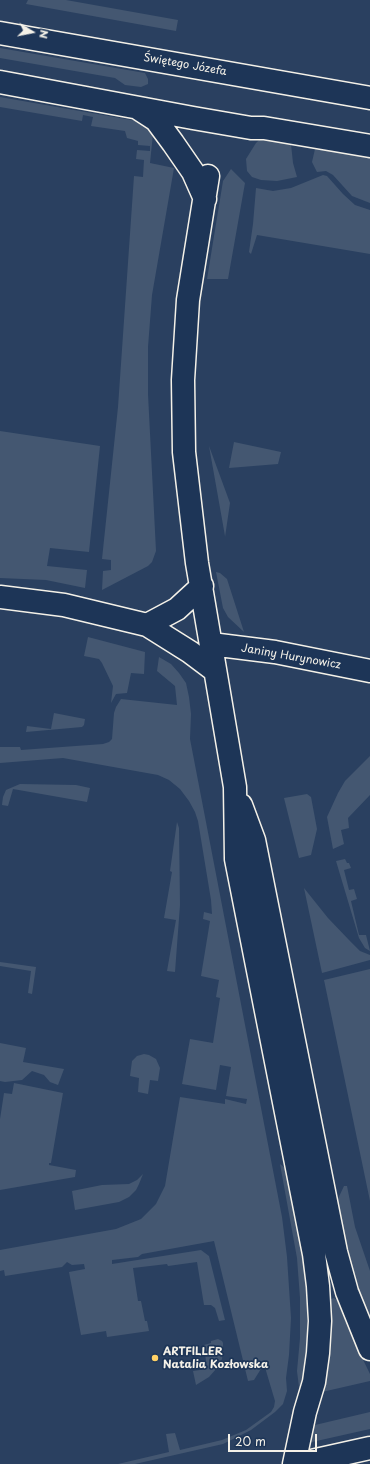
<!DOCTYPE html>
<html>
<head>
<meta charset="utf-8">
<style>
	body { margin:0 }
	#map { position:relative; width:370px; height:1464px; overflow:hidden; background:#2a4060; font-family:"Playpen Sans",sans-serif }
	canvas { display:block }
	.north { position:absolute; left:12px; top:12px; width:40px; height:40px; -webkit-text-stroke:3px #1d3557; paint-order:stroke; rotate:100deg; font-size:11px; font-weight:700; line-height:16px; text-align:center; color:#f4f1e8 }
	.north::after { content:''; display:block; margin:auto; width:14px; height:18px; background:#f4f1e8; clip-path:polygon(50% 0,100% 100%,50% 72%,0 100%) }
	.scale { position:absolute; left:228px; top:1434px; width:89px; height:18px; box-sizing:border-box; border:2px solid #f4f1e8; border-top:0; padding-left:5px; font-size:12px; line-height:14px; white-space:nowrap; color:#f4f1e8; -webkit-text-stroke:3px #1d3557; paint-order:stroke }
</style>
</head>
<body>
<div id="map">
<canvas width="370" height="1464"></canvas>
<div class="north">N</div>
<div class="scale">20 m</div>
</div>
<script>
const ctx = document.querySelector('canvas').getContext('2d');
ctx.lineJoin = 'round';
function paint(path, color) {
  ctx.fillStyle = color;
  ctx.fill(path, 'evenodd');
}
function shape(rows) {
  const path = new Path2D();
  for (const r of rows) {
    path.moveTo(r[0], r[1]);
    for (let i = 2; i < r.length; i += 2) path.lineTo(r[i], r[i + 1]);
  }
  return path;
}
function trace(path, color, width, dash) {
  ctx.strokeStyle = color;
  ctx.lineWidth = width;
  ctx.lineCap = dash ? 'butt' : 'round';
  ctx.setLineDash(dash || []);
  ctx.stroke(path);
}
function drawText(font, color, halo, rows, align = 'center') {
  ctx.font = font + ' "Playpen Sans",sans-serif';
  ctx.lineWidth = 3.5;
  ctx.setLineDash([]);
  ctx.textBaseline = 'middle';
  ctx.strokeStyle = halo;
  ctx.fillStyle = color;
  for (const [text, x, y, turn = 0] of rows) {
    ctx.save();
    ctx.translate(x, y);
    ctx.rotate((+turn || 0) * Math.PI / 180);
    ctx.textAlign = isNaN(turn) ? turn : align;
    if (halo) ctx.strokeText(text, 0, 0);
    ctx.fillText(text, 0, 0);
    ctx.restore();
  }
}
const green = shape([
	[28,0,66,0,178,20,176,31,26,4],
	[0,48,145,73,148,79,148,84,141,87,125,85,115,78,0,58],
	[0,97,154,124,150,163,174,168,152,295,148,347,148,394,156,551,152,562,148,566,102,590,103,571,111,570,111,560,102,559,118,407,134,176,143,177,144,160,136,159,137,150,150,151,150,146,138,145,138,141,127,138,125,131,91,126,93,117,83,115,82,121,0,107],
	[265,134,291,144,293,163,297,177,277,181,261,180,252,177,247,171,246,159,256,143],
	[320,143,370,153,370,203,352,196,333,175,326,171,317,172,312,162,315,149],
	[231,169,245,183,228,279,207,279,223,181],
	[323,175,327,176,343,194,355,205,370,210,370,254,257,235,251,254,249,252,253,224,256,188,273,191,291,188],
	[0,431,100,446,89,552,50,548,47,566,87,570,85,588,46,580,0,578],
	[234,442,281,452,278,464,229,468],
	[209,446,230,503,225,537,225,536],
	[216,572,220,573,227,579,244,632,228,617,223,608],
	[88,637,145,652,144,674,131,673,127,693,116,694,111,703,113,686,102,663,99,659,84,656],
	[159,657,171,664,179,673,186,683,189,697,191,714,190,739,282,1217,287,1257,291,1318,289,1355,286,1378,287,1391,283,1404,275,1412,251,1430,223,1444,135,1464,118,1464,169,1452,166,1434,175,1433,180,1450,222,1440,246,1430,271,1412,274,1407,275,1401,264,1364,254,1380,248,1381,214,1241,142,1254,138,1257,112,1260,112,1264,201,1250,209,1256,225,1320,219,1321,215,1308,211,1305,204,1305,197,1262,168,1266,167,1264,133,1268,138,1301,141,1301,145,1321,147,1321,149,1331,107,1337,106,1331,81,1335,69,1272,85,1269,84,1264,72,1265,67,1262,62,1267,5,1276,4,1270,0,1271,0,1250,116,1229,141,1219,156,1204,165,1186,180,1097,225,1104,225,1099,246,1104,247,1099,226,1096,231,1067,220,1065,216,1090,182,1084,190,1039,213,1043,220,998,216,997,219,980,201,976,210,921,203,919,204,912,212,914,211,900,198,821,195,812,189,801,180,789,169,780,158,775,63,758,0,763,0,747,20,747,21,750,103,744,109,742,112,739,114,713,116,707,121,699,177,705,175,686,157,671],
	[54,713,85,719,84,725,82,727,26,732,27,726,51,729],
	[370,756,370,795,348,818,349,828,341,830,344,844,333,849,327,817,338,793,345,781],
	[20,784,76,785,90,788,87,802,13,789,8,806,2,805,3,797,6,790],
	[307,794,311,797,317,829,311,855,299,858,284,798],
	[177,822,179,828,180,905,175,972,167,971,176,920,164,918,172,872,170,871],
	[345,859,347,863,349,863,351,868,344,870,349,890,354,889,357,899,351,901,359,935,366,935,370,951,365,948,359,938,336,861],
	[304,888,328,918,349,940,360,951,370,955,370,960,322,973],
	[0,962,36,967,32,994,28,993,31,971,0,966],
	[370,969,370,1201,324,980],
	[0,1043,26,1048,23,1062,64,1069,58,1085,50,1082,44,1075,32,1071,22,1080,5,1082,0,1081],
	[144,1054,149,1055,156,1059,160,1068,158,1081,150,1080,148,1094,138,1092,139,1078,130,1076,132,1061,137,1056],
	[14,1083,63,1093,51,1163,49,1163,49,1165,76,1170,75,1177,0,1190,0,1119,4,1093,12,1094],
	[280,1164,288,1170,302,1245,307,1290,307,1340,300,1395,297,1371,300,1338,300,1298,297,1258],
	[143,1174,139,1184,136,1190,129,1197,119,1202,75,1210,72,1191,102,1185,129,1184,137,1180],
	[344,1186,347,1186,355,1227,370,1271,370,1326,352,1275,336,1203],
	[334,1298,337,1300,351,1335,370,1374,370,1381,322,1392,327,1346,330,1302,331,1299],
	[218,1339,222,1341,223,1343,223,1350,222,1359,217,1368,209,1377,196,1385,193,1371,207,1369,204,1345,211,1343,211,1341],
	[370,1412,370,1429,312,1442,310,1441,310,1434,315,1425]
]);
const minor = shape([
	[0,33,370,98],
	[0,82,193,118,251,128,264,128,370,146],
	[139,109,156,120,173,143,193,172,205,199],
	[208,176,188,300,183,380,184,452,197,563,235,787,236,859,314,1254,318,1286,320,1321,318,1353,314,1382,305,1412,294,1464],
	[0,597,64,605,147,625,190,652,214,670],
	[147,625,177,609,202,586],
	[211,644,275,652,370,671],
	[241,805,254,840,336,1252,347,1292,370,1349]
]);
const major = shape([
	[298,1464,370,1448]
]);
const markers = [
	[155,1358,4,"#ffd166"]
];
const streetNames = [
	["Świętego Józefa",185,65,10],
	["Janiny Hurynowicz",291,657,10]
];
const poiNames = [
	["ARTFILLER",163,1352],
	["Natalia Kozłowska",163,1365]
];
paint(green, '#445771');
trace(minor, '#f4f1e8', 25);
trace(major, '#f4f1e8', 25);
trace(minor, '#1d3557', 22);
trace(major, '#1d3557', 22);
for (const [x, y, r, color] of markers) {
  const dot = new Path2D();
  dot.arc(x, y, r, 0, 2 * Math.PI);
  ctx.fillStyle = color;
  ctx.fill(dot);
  trace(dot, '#1d3557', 1.5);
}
drawText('11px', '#f4f1e8', '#1d3557', streetNames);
drawText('bold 11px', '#f4f1e8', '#1d3557', poiNames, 'left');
</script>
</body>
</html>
